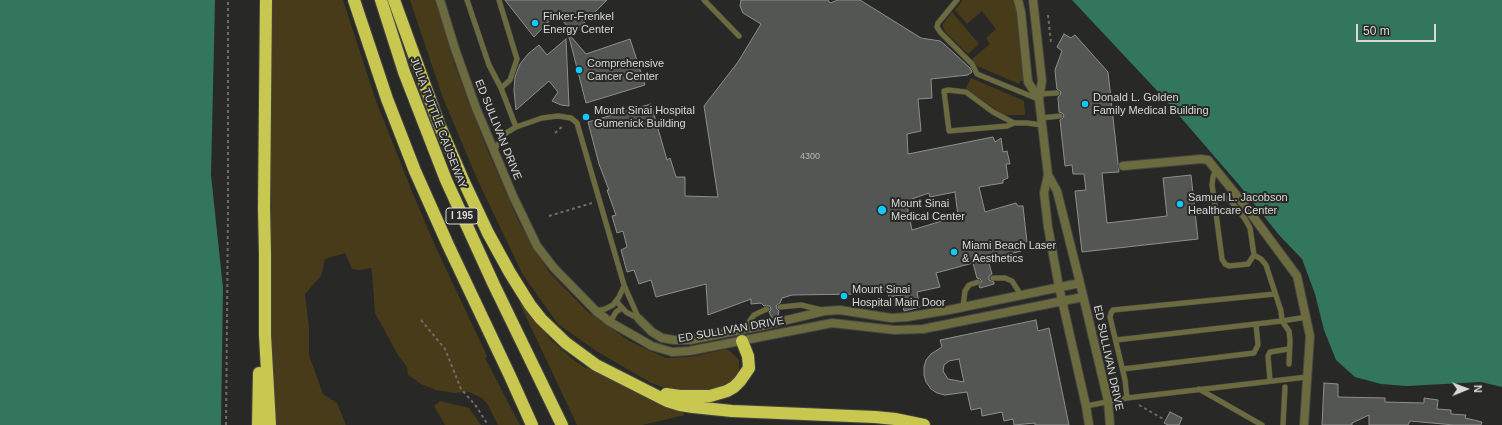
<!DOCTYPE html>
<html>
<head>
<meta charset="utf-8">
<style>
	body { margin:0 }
	#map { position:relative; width:1502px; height:425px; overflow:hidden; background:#282927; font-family:Helvetica,sans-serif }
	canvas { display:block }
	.north { position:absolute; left:1446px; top:369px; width:40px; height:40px; -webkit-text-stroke:3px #282927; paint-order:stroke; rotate:89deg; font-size:11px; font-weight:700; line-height:16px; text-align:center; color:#d8d9d7 }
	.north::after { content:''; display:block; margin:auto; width:14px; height:18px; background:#d8d9d7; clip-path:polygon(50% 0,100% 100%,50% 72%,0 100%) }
	.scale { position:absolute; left:1356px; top:24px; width:80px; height:18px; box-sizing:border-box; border:2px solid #d8d9d7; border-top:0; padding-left:5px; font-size:12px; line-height:14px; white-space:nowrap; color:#d8d9d7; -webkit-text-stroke:3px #282927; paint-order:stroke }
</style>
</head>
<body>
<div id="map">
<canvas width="1502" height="425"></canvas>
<div class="north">N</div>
<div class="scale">50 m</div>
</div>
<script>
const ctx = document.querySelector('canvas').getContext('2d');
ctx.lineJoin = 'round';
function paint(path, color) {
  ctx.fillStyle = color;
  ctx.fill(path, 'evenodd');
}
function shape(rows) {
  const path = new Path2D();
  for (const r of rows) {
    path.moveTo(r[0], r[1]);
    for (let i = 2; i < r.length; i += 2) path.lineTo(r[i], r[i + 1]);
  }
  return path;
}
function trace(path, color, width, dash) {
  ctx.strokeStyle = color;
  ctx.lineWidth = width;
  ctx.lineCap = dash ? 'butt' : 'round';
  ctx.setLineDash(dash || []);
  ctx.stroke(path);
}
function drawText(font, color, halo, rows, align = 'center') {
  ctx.font = font + ' Helvetica,sans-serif';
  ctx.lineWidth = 4;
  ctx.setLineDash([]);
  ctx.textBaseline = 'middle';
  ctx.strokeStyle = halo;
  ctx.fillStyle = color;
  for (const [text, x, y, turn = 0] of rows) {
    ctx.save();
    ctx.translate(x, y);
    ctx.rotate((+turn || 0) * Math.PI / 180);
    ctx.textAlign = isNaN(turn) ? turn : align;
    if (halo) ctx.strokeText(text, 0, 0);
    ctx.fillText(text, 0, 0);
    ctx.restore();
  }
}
const green = shape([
	[272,0,343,0,376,101,413,194,437,250,487,356,485,358,520,425,498,425,488,405,482,398,469,392,454,393,436,390,421,384,408,375,407,367,398,355,375,313,372,272,371,268,358,270,352,269,345,253,325,259,321,276,305,294,309,328,309,355,323,394,337,403,346,425,276,425,271,393,269,360],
	[410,0,436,0,453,60,487,149,519,222,549,272,587,311,629,341,666,358,691,357,726,349,730,351,739,360,739,373,732,382,718,390,673,390,651,383,598,352,558,324,523,275,478,181,443,98],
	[963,0,1015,0,1024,81,1020,81,1019,84,975,65,972,59,990,44,986,38,996,29,982,11,967,24,955,10],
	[952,12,979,44,968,54,945,32,943,27,943,24],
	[971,78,1022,100,1024,101,1025,115,1005,115,999,112,966,88],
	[522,303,551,340,575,361,587,369,588,366,619,383,679,410,685,415,642,425,577,425,520,304],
	[440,401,469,408,481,425,445,425,434,406]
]);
const water = shape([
	[0,0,215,0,211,175,223,288,221,425,0,425],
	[1072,0,1502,0,1502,387,1481,382,1407,386,1381,384,1355,377,1336,360,1324,330,1315,294,1302,259,1279,235,1240,186,1163,97]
]);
const building = shape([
	[505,0,607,0,574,33,556,14,534,37,505,0],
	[741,0,828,0,830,3,838,0,860,0,921,38,940,41,944,44,970,68,972,72,968,75,931,79,932,98,918,99,921,131,907,134,908,154,993,137,995,142,1001,138,1003,152,1007,151,1010,164,1006,164,1008,178,1003,180,1003,183,979,187,985,212,1016,203,1018,206,1023,206,1027,242,1020,243,1021,251,988,260,992,274,989,276,989,280,994,282,994,284,980,288,979,286,982,281,980,279,977,278,973,263,936,273,940,287,917,292,920,307,904,311,901,295,889,297,888,291,859,294,792,295,782,298,780,303,776,306,777,309,779,311,778,316,772,318,769,312,771,310,770,306,764,306,761,303,751,304,751,299,708,315,706,284,656,297,651,280,639,284,634,270,627,272,621,250,627,247,623,231,617,233,612,216,616,215,607,190,609,190,599,164,588,122,651,104,667,160,670,158,676,177,685,177,685,196,718,197,704,106,738,62,761,24,743,13,740,6,741,0],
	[955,192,958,216,912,230,906,201,929,193,930,197,955,192],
	[568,33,586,54,630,39,645,85,586,103,568,33],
	[1064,34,1071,38,1075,35,1108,72,1119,172,1102,173,1107,223,1167,216,1163,178,1191,175,1198,239,1082,252,1075,191,1086,190,1084,174,1073,174,1072,165,1065,166,1060,120,1063,118,1064,115,1062,113,1059,112,1058,97,1060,95,1061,92,1057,89,1056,81,1055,70,1062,51,1057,47,1064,34],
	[566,39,569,106,561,105,552,101,558,92,549,81,516,110,514,90,515,77,520,64,528,54,539,45,547,55,566,39],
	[1036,320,1038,331,1049,328,1069,425,1035,425,1035,423,1014,425,1013,419,1004,421,1002,412,982,416,981,408,971,410,967,392,945,395,937,393,931,389,926,382,924,375,924,367,926,360,931,354,942,347,940,340,1036,320],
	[959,359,964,382,948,379,943,371,944,365,949,361,959,359],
	[1324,383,1338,384,1338,397,1385,398,1385,402,1424,403,1424,398,1438,400,1437,409,1451,410,1451,414,1466,415,1465,418,1482,422,1481,425,1454,425,1410,421,1408,425,1369,425,1369,415,1352,423,1352,425,1322,425,1324,383],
	[1170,412,1182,418,1179,425,1168,425,1164,423,1170,412]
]);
const path = shape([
	[1048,15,1051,43],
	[555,133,564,125],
	[549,216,592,203],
	[421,320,445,349,461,389,476,406,488,425],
	[1139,405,1165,420],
	[226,425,228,213,228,0]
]);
const service = shape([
	[467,0,489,65,501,88,516,127],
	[499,0,517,59,510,80,501,88],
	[704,0,739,36],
	[957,0,938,23,937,27,941,33,972,64,977,74,1038,99],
	[1040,94,1057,93],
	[1041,118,1060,116],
	[1014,123,993,112,966,92,948,90,944,91,949,131,1007,126,1014,123,1027,123,1042,125],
	[494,150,506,133,516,127,542,118,558,116,571,118,577,123,624,285,639,319],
	[1214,198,1223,197,1230,200,1245,219,1250,228,1254,255,1248,264,1229,266,1225,264,1222,259,1214,198,1212,185,1213,177,1216,169],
	[993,278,1005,278,1012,281,1021,295],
	[617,302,626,312,639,319],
	[780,307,801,305,822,310],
	[963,307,965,291,969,285,978,282],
	[596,311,605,309,613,305,619,297,624,286],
	[610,322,616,312,622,308],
	[744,329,754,315,767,309],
	[1116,340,1282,321,1281,311,1266,265,1261,259,1254,255],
	[1289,364,1290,340,1289,331,1282,321,1307,317],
	[1123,369,1254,353,1258,345,1256,324],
	[1270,381,1268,356,1270,352,1289,349],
	[1199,389,1262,425],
	[1127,398,1125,380,1110,317,1111,313,1113,310,1275,294],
	[1086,406,1127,398,1307,377],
	[1283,425,1285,387]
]);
const minor = shape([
	[440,0,455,49,476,108,513,196,537,246,554,268,596,311,610,322,652,346,672,352,689,351,832,323,895,330,923,329,1083,297],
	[1018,0,1021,12,1028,82,1039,99],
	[1033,0,1042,81,1039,99,1048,175,1044,193,1048,227,1059,287,1086,406,1089,425],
	[1123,166,1201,159,1208,160,1246,207,1297,276,1310,336,1304,425],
	[1048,175,1057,191,1080,283,1108,401,1110,425],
	[639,319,652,332,662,338,674,340,690,340,766,325,825,311,840,310,891,318,907,317,949,310,1080,283]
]);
const motorway = shape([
	[266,0,264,208,265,254,265,335,270,425],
	[354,0,387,99,415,171,448,245,510,376,532,425],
	[381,0,404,72,446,180,494,285,562,425],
	[394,0,439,124,464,182,488,233,510,273,530,305,541,319,566,343,596,365,667,401,680,405,693,407,732,411,875,417,895,419,924,425],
	[666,394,680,396,710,396,727,391,734,387,740,381,749,368,748,356,742,341],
	[258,425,259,373]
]);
const markers = [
	[535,23,4,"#11cafa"],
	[579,70,4,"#11cafa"],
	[1085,104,4,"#11cafa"],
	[586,117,4,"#11cafa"],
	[1180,204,4,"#11cafa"],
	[882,210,5,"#11cafa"],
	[954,252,4,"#11cafa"],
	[844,296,4,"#11cafa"]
];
const numberNames = [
	["4300",810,157]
];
const shields = [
	[462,216,32]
];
const shieldNames = [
	["I 195",462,216]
];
const poiNames = [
	["Finker-Frenkel",543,17],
	["Energy Center",543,30],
	["Comprehensive",587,64],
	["Cancer Center",587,77],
	["Donald L. Golden",1093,98],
	["Family Medical Building",1093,111],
	["Mount Sinai Hospital",594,111],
	["Gumenick Building",594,124],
	["Samuel L. Jacobson",1188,198],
	["Healthcare Center",1188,211],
	["Mount Sinai",891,204],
	["Medical Center",891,217],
	["Miami Beach Laser",962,246],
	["& Aesthetics",962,259],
	["Mount Sinai",852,290],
	["Hospital Main Door",852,303]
];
const streetNames = [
	["JULIA TUTTLE CAUSEWAY",438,123,69],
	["ED SULLIVAN DRIVE",498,130,68],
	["ED SULLIVAN DRIVE",731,330,-10],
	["ED SULLIVAN DRIVE",1108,358,78]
];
paint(green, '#473b19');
paint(water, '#32765d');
paint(building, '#545654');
trace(building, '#8d8f8d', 1);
trace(service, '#444543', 6);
trace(minor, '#444543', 10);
trace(motorway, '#444543', 14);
trace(path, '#6c6d6b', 2, [3, 3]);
trace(service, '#6b6b3f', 5);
trace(minor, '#6b6b3f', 8);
trace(motorway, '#c8c750', 12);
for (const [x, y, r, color] of markers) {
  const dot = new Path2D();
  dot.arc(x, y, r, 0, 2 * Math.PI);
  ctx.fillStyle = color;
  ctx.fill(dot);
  trace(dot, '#282927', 1.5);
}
drawText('9px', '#b7b8b6', null, numberNames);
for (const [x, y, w] of shields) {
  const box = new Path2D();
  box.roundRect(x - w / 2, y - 8, w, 16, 3);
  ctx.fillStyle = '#282927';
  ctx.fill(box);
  trace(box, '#d8d9d7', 1);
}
drawText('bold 10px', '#d8d9d7', null, shieldNames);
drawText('11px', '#d8d9d7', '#282927', poiNames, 'left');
drawText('11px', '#d8d9d7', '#282927', streetNames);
</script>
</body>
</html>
